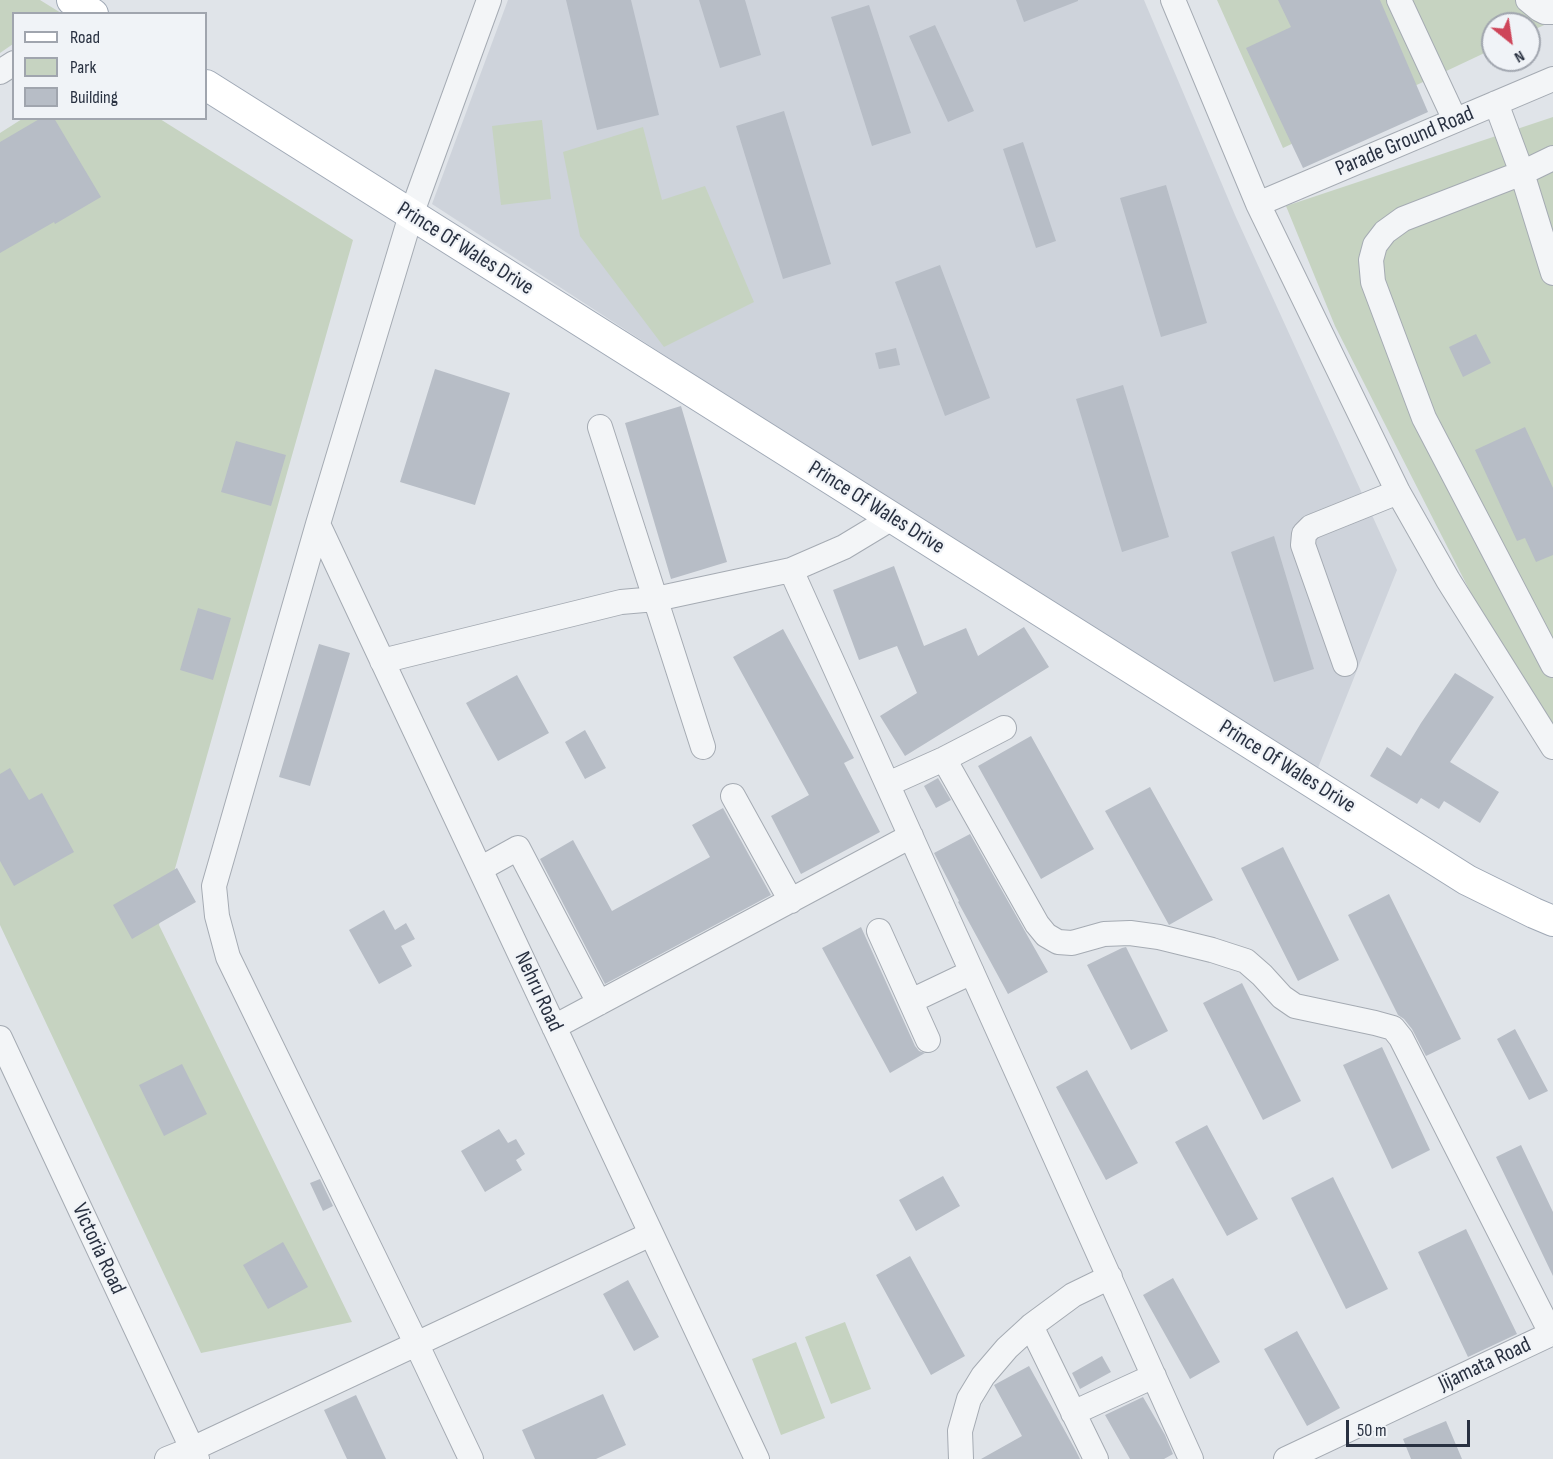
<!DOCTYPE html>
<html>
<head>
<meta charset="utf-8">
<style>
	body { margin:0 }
	#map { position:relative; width:1553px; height:1459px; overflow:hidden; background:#e0e4e9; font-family:"Sofia Sans Condensed",sans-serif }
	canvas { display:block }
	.legend { position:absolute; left:12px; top:12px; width:195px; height:108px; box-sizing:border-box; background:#f0f3f7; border:2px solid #a0a5ae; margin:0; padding:8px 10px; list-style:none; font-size:18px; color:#293141 }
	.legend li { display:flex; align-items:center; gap:12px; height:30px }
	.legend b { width:30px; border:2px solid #a0a5ae }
	.north { position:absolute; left:1481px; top:12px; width:60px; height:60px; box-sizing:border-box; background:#f0f3f7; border:2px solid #a0a5ae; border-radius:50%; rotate:150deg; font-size:16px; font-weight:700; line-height:24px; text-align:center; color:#293141 }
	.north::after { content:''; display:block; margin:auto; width:21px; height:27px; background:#ce4559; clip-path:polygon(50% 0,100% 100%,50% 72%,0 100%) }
	.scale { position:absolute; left:1346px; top:1420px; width:124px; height:27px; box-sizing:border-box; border:3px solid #293141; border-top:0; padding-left:8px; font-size:18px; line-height:21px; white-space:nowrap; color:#293141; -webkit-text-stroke:4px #f0f3f7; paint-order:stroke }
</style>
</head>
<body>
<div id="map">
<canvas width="1553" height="1459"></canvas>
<ul class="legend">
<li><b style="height:8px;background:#fff"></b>Road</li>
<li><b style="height:16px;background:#c6d3c1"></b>Park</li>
<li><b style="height:16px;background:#b7bdc6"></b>Building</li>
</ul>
<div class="north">N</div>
<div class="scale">50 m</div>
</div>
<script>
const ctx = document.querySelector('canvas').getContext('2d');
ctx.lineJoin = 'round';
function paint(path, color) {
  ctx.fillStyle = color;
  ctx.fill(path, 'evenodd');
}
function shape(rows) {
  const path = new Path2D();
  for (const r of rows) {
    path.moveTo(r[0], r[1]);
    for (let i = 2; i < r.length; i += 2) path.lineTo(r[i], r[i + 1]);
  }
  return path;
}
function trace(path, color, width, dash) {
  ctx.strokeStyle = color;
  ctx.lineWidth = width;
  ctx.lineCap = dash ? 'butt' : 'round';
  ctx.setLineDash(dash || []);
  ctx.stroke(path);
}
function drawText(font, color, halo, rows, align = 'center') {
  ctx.font = font + ' "Sofia Sans Condensed",sans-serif';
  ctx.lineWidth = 4.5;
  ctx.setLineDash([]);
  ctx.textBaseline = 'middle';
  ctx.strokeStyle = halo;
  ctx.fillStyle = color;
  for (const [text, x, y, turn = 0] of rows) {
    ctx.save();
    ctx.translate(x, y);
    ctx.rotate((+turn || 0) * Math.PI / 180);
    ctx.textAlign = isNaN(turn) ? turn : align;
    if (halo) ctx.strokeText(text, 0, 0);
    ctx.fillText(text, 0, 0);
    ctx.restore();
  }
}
const built = shape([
	[508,0,1144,0,1235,215,1397,570,1314,778,432,204]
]);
const green = shape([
	[0,0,40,0,61,13,14,14,13,44,0,53],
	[1217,0,1553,0,1553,21,1529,32,1529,24,1493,24,1493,49,1283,148],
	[1553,117,1553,724,1480,611,1335,326,1286,206],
	[22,119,160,119,353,240,159,925,352,1322,201,1353,0,925,0,133],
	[542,120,551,199,501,205,492,126],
	[643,127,662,200,705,186,754,302,664,347,580,236,563,152],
	[845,1322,871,1389,831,1404,805,1337],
	[796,1342,825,1418,781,1435,752,1359]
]);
const building = shape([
	[566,0,631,0,659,115,597,130],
	[699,0,745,0,761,55,720,68],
	[1016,0,1078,0,1078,1,1024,22],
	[1278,0,1380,0,1428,112,1303,168,1246,48,1291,27],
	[869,5,911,133,872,146,831,17],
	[935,25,974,111,948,122,909,36],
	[784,111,831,264,783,279,736,126],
	[41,118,54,118,101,197,55,224,54,222,0,253,0,142],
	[1023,142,1056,241,1036,248,1003,149],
	[1166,185,1207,323,1161,337,1120,198],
	[940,265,990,398,945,416,895,282],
	[1476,334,1491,363,1463,377,1449,347],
	[896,348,900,365,879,369,875,353],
	[435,369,510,393,475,505,400,482],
	[1123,385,1169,537,1122,552,1076,399],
	[681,406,727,562,671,579,625,423],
	[1525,427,1553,488,1553,555,1536,562,1525,538,1517,541,1475,450],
	[236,441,286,455,271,506,221,492],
	[1274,536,1314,669,1274,682,1231,552],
	[894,566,924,646,966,628,978,656,1024,627,1049,667,905,756,880,716,917,693,897,646,859,660,833,590],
	[198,608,231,618,213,680,180,670],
	[783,629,854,758,844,763,880,832,801,874,771,816,809,795,733,657],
	[319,644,350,653,310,786,279,777],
	[1455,673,1494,697,1450,762,1499,792,1480,823,1444,801,1439,809,1421,798,1417,804,1370,776,1387,747,1401,756,1421,723],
	[517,675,549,733,498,761,466,703],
	[585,730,606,768,585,779,565,742],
	[1031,736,1094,849,1041,879,978,766],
	[10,768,29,800,42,793,74,852,14,886,0,861,0,774],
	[938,778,951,800,936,808,924,786],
	[1150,787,1213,900,1169,925,1105,811],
	[723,808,771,895,605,984,540,859,573,840,612,911,710,857,692,825],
	[970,834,1048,972,1008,994,958,902,959,901,934,853],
	[1283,847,1339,960,1298,981,1241,868],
	[177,868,196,902,132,939,113,905],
	[1389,894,1461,1039,1426,1056,1412,1029,1404,1019,1398,1015,1348,915],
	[384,910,395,930,406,923,415,939,401,946,412,966,379,984,349,930],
	[861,927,915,1046,919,1051,925,1053,890,1073,822,948],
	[1126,947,1168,1031,1131,1050,1087,965,1122,948],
	[1242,983,1301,1101,1263,1120,1203,1003],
	[1515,1029,1548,1091,1529,1100,1497,1039],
	[1382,1047,1430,1150,1392,1169,1343,1065],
	[182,1064,207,1114,164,1136,139,1085],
	[1087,1070,1138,1163,1106,1180,1056,1087],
	[1207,1125,1258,1219,1227,1236,1175,1142],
	[499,1129,508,1143,516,1139,525,1154,516,1160,522,1170,485,1192,461,1151],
	[1521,1145,1553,1212,1553,1276,1496,1157],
	[943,1176,960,1206,916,1231,899,1200],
	[1333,1177,1388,1289,1346,1309,1291,1198],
	[320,1179,333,1206,323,1211,310,1183],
	[1466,1229,1517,1334,1468,1357,1418,1252],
	[283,1242,308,1287,268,1309,243,1265],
	[910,1256,965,1356,931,1375,876,1275],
	[1173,1278,1220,1362,1190,1379,1143,1295],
	[628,1280,659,1337,634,1351,603,1294],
	[1297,1331,1340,1408,1307,1426,1264,1349],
	[1102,1356,1111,1372,1080,1389,1072,1373],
	[1029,1366,1076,1451,1080,1459,981,1459,1022,1436,994,1385],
	[603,1394,626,1445,596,1459,535,1459,522,1430],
	[356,1395,386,1459,347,1459,324,1410],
	[1143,1397,1165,1435,1173,1454,1164,1459,1130,1459,1105,1415],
	[1446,1421,1462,1459,1411,1459,1403,1439]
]);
const minor = shape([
	[1173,0,1258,204,1398,492,1448,580,1553,747],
	[1399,0,1455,120],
	[1528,0,1539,9,1545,12,1553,12],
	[0,72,14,63],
	[1496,103,1522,173,1553,273],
	[1553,158,1522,173,1403,219,1385,232,1375,245,1371,260,1373,282,1424,418,1553,665],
	[1258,204,1553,79],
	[600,427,703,747],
	[318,524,757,1459],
	[791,570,1191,1459],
	[382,661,621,602,656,599,791,570,844,547,892,518],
	[1345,664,1303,545,1304,534,1311,527,1398,492],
	[944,759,1037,924,1046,935,1058,942,1072,943,1104,934,1130,933,1159,937,1212,950,1246,961,1262,975,1282,997,1295,1006,1375,1023,1393,1028,1401,1038,1551,1333],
	[888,784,944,759,1004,728],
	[733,796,791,901],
	[480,869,518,848,599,1003],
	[879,931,928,1040],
	[911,1001,972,972],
	[554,1027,911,836],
	[0,1038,197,1459],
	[1031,1326,1096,1459],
	[1073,1413,1154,1376],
	[167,1459,192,1449,651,1234],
	[471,1459,416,1343,228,957,217,916,214,886,318,524,411,215,489,0],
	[961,1459,960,1431,969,1399,983,1376,1007,1348,1031,1326,1073,1295,1110,1277],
	[1286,1459,1553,1333]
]);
const major = shape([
	[72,0,93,14],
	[206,85,1467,880,1534,913,1553,921]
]);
const streetNames = [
	["Parade Ground Road",1405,142,-23],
	["Prince Of Wales Drive",465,249,32],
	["Prince Of Wales Drive",876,508,32],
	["Prince Of Wales Drive",1287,767,32],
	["Nehru Road",538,992,65],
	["Victoria Road",98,1249,65],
	["Jijamata Road",1485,1365,-25]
];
paint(built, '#ced3db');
paint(green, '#c6d3c1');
paint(building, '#b7bdc6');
trace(minor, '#a5abb3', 26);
trace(major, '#9fa8b5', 32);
trace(minor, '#f3f5f7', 24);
trace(major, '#fff', 30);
drawText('22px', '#293141', '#f0f3f7', streetNames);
</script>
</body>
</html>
